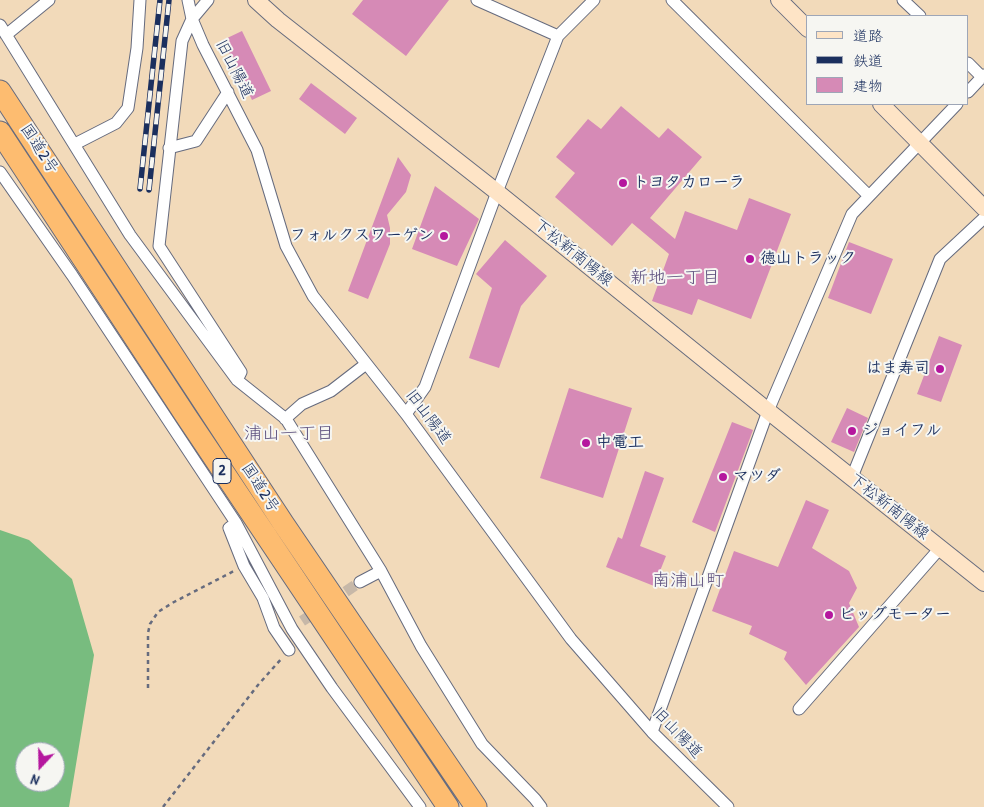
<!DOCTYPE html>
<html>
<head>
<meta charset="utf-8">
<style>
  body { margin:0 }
  #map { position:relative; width:984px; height:807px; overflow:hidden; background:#f2daba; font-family:"Patrick Hand","Klee One",sans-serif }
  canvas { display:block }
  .legend { position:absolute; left:806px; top:15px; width:162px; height:90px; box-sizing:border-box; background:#f6f6f2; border:1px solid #9ea6b7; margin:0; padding:6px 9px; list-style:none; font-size:15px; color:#1b2f5e }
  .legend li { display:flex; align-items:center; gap:10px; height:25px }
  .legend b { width:25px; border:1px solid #9ea6b7 }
  .north { position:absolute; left:15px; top:742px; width:50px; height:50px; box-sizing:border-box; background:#f6f6f2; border:1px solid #9ea6b7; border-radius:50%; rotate:201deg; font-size:14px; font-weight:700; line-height:20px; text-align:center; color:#1b2f5e }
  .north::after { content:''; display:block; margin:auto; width:18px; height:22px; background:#b5179e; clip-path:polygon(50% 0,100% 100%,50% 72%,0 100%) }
</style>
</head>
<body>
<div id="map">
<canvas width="984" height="807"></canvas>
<ul class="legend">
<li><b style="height:6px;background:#fee4c6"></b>道路</li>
<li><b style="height:6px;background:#1b2f5e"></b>鉄道</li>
<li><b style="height:14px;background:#d68ab6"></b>建物</li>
</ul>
<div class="north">N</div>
</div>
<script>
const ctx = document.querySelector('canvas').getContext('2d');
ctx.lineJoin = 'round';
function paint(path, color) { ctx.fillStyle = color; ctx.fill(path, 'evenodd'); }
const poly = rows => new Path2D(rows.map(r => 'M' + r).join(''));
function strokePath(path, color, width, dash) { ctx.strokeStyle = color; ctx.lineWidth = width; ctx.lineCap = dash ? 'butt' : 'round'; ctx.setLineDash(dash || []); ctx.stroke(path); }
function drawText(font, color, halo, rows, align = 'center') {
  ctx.font = font + ' "Patrick Hand","Klee One",sans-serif'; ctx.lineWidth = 4; ctx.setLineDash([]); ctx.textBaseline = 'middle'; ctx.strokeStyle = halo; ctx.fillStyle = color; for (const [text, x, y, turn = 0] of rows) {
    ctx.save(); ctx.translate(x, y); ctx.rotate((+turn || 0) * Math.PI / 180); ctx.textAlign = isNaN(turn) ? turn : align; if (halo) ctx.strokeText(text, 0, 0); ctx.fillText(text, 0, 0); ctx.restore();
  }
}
paint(poly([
  [0,530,29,540,72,579,94,655,69,807,0,807],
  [25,752,55,752,55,782,25,782]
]), '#78bc7f');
paint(poly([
  [363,0,449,0,406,56,352,14],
  [242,31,271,91,252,100,223,40],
  [311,83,357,118,345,134,299,99],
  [621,106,659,138,668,128,702,157,650,218,675,239,685,211,737,230,749,198,791,214,751,319,698,299,692,315,652,301,669,254,632,223,612,246,555,197,575,173,556,157,588,119,601,129],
  [398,157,411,175,406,192,387,215,390,228,390,244,368,299,348,291],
  [435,186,479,219,457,266,412,249],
  [505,240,547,276,521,306,499,368,469,358,492,288,476,274],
  [849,242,893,259,871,314,828,298],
  [939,336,962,345,941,402,917,394],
  [569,388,632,408,603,498,540,478],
  [847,408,868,418,854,452,831,442],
  [732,422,753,430,715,532,692,522],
  [645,471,664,478,640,546,666,556,654,586,606,567,618,537,622,539],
  [806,500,829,510,812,548,849,571,857,588,849,603,859,627,806,685,784,659,787,652,749,634,752,626,712,611,734,551,778,567]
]), '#d68ab6');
strokePath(poly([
  [332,601,360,582],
  [302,621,319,610]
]), '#c7b8a8', 11, [11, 5.5]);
const street = poly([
  [188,0,192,19,182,41,159,246,241,372,237,380],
  [208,0,192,19,203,45,257,150,286,246,313,296,406,414,571,639,652,732,728,807],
  [477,0,558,36],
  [672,0,869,196],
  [903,0,920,16],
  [0,25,130,235,237,380,286,419,381,571,421,646,482,744,535,799,541,807],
  [6,35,49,0],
  [968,63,982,77],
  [968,92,984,75],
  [75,144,116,123,128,108,137,48,140,0],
  [169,148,196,141,228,92],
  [0,172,72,275,236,523,292,629,332,688,420,807],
  [406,414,425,387,497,192,558,36,594,0],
  [285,419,302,404,331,391,366,364],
  [852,477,940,259,984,218],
  [236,523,229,528,244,566,263,598,274,628,289,650],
  [360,582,381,571],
  [799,709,941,547],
  [652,732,768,411,852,214,957,104]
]);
const secondary = poly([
  [256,0,278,20,497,192,768,411,984,583],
  [779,0,808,29],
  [881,104,984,208]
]);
const highway = poly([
  [0,91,283,523,476,807],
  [0,132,186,416,448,807]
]);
strokePath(street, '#666b7e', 13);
strokePath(secondary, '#666b7e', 18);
strokePath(highway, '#666b7e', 23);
strokePath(poly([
  [148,688,148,633,150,624,158,612,174,602,234,571],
  [163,807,258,685,282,658]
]), '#666b7e', 2.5, [4, 4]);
strokePath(street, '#fff', 11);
strokePath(secondary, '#fee4c6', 16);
strokePath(highway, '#fdbc70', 21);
const rail = poly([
  [140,189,160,0],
  [149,190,169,0]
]);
strokePath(rail, '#1b2f5e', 5.5);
strokePath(rail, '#f6f6f2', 4, [11]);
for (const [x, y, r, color] of [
  [623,183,5,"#b5179e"],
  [444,236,5,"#b5179e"],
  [750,259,5,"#b5179e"],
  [940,369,5,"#b5179e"],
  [852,431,5,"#b5179e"],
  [586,443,5,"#b5179e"],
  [723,477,5,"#b5179e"],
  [829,615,5,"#b5179e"]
]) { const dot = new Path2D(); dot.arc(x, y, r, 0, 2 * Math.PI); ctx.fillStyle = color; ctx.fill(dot); strokePath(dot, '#f6f6f2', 2); }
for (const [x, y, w] of [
  [222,471,18]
]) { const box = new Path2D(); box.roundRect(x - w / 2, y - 12.5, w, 25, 4); ctx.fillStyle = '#f6f6f2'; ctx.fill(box); strokePath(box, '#1b2f5e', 1); }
drawText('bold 15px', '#1b2f5e', null, [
  ["2",222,471]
]);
drawText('16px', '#1b2f5e', '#f6f6f2', [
  ["旧山陽道",234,69,63],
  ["国道2号",39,149,57],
  ["下松新南陽線",573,253,39],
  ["旧山陽道",428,417,53],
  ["国道2号",260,488,57],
  ["下松新南陽線",889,507,38],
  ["旧山陽道",677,733,46]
]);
drawText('bold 16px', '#1b2f5e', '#f6f6f2', [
  ["トヨタカローラ",633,183],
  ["フォルクスワーゲン",434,236,"right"],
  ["徳山トラック",760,259],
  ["はま寿司",930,369,"right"],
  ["ジョイフル",862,431],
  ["中電工",596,443],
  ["マツダ",733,477],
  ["ビッグモーター",839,615]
], 'left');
drawText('18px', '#5c4f7d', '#f6f6f2', [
  ["新地一丁目",675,278],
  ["浦山一丁目",289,434],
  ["南浦山町",688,581]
]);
</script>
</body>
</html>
